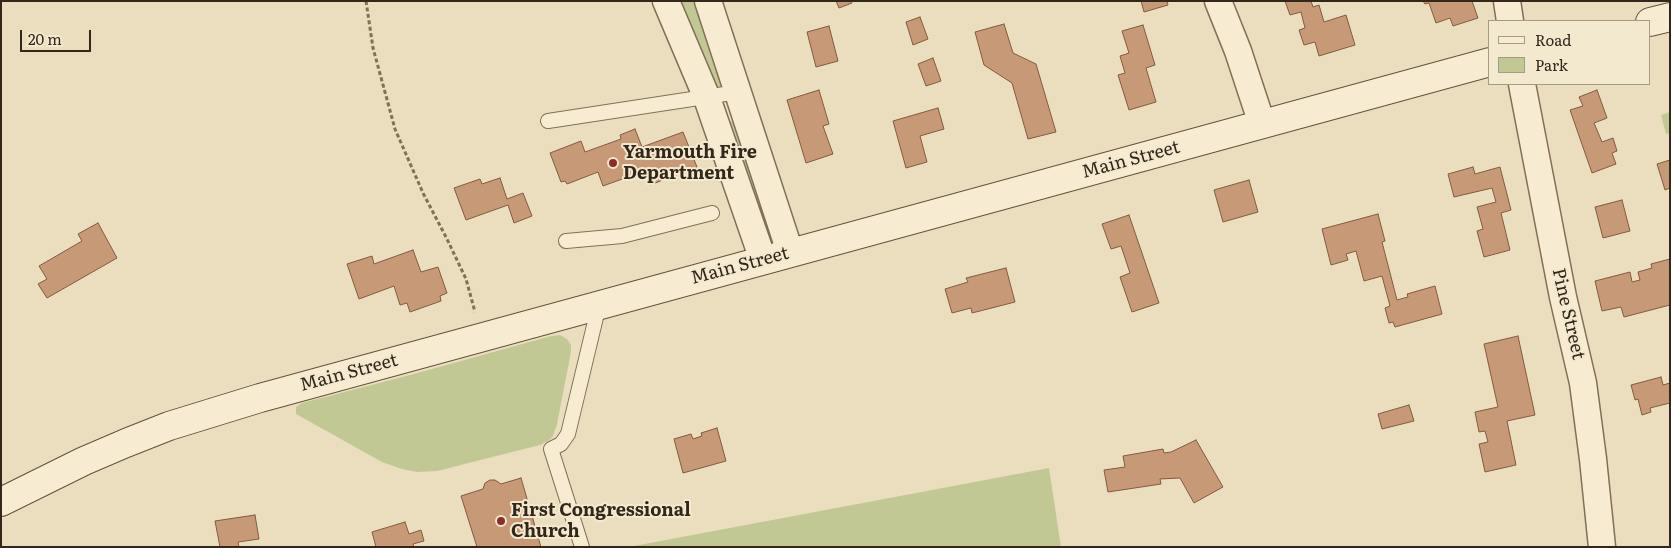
<!DOCTYPE html>
<html>
<head>
<meta charset="utf-8">
<style>
  body { margin:0 }
  #map { position:relative; width:1671px; height:548px; overflow:hidden; background:#ebdebf; font-family:Literata,serif }
  canvas { display:block }
  .frame { position:absolute; inset:0; border:2px solid #33271c; pointer-events:none }
  .legend { position:absolute; left:1488px; top:20px; width:162px; height:65px; box-sizing:border-box; background:#f3e9ce; border:1px solid #a69b87; margin:0; padding:6px 9px; list-style:none; font-size:15px; color:#33271c }
  .legend li { display:flex; align-items:center; gap:10px; height:25px }
  .legend b { width:25px; border:1px solid #a69b87 }
  .scale { position:absolute; left:20px; top:30px; width:71px; height:22px; box-sizing:border-box; border:2px solid #33271c; border-top:0; padding-left:6px; font-size:15px; line-height:18px; white-space:nowrap; color:#33271c; -webkit-text-stroke:4px #f3e9ce; paint-order:stroke }
</style>
</head>
<body>
<div id="map">
<canvas width="1671" height="548"></canvas>
<div class="frame"></div>
<ul class="legend">
<li><b style="height:6px;background:#f7ecd1"></b>Road</li>
<li><b style="height:14px;background:#c2c894"></b>Park</li>
</ul>
<div class="scale">20 m</div>
</div>
<script>
const ctx = document.querySelector('canvas').getContext('2d');
ctx.lineJoin = 'round';
function paint(path, color) { ctx.fillStyle = color; ctx.fill(path, 'evenodd'); }
const poly = rows => new Path2D(rows.map(r => 'M' + r).join(''));
function strokePath(path, color, width, dash) { ctx.strokeStyle = color; ctx.lineWidth = width; ctx.lineCap = dash ? 'butt' : 'round'; ctx.setLineDash(dash || []); ctx.stroke(path); }
function drawText(font, color, halo, rows, align = 'center') {
  ctx.font = font + ' Literata,serif'; ctx.lineWidth = 4; ctx.setLineDash([]); ctx.textBaseline = 'middle'; ctx.strokeStyle = halo; ctx.fillStyle = color; for (const [text, x, y, turn = 0] of rows) {
    ctx.save(); ctx.translate(x, y); ctx.rotate((+turn || 0) * Math.PI / 180); ctx.textAlign = isNaN(turn) ? turn : align; if (halo) ctx.strokeText(text, 0, 0); ctx.fillText(text, 0, 0); ctx.restore();
  }
}
paint(poly([
  [676,1,700,1,724,86,717,88],
  [1670,112,1670,133,1666,134,1661,115],
  [734,120,761,198,758,199,755,199,728,123],
  [560,335,567,339,571,345,571,352,557,424,553,436,548,441,540,445,437,471,417,472,402,469,382,462,296,414,296,407,302,403,410,375,551,336],
  [1049,468,1061,547,634,546]
]), '#c2c894');
const building = poly([
  [836,1,851,1,852,3,839,8,836,1],
  [1141,1,1167,1,1168,5,1144,12,1141,1],
  [1285,1,1311,1,1313,7,1319,5,1324,22,1346,15,1355,45,1319,56,1315,42,1304,45,1299,30,1305,28,1301,12,1290,15,1285,1],
  [1423,1,1472,1,1478,18,1453,26,1450,18,1436,23,1429,3,1425,4,1423,1],
  [920,17,928,39,913,45,906,22,920,17],
  [1004,24,1013,53,1036,64,1056,132,1028,139,1012,83,984,65,975,32,1004,24],
  [1143,25,1155,65,1146,68,1156,102,1129,110,1118,75,1125,73,1120,56,1129,53,1122,31,1143,25],
  [829,26,838,61,816,67,807,32,829,26],
  [933,58,941,81,926,86,918,64,933,58],
  [819,90,829,124,823,126,833,154,806,163,787,100,819,90],
  [1597,90,1607,118,1594,123,1602,142,1613,138,1617,151,1612,153,1616,164,1592,173,1570,110,1583,106,1579,97,1597,90],
  [938,108,944,129,920,136,927,162,906,168,893,121,938,108],
  [635,129,642,147,683,132,697,167,650,185,644,171,603,186,598,172,567,184,565,181,561,182,550,153,581,141,585,152,621,139,620,135,635,129],
  [1670,160,1670,188,1665,190,1657,164,1670,160],
  [1473,167,1475,174,1500,167,1511,210,1501,213,1510,250,1484,257,1477,231,1483,229,1477,207,1496,202,1492,188,1454,197,1448,174,1473,167],
  [500,178,507,199,523,193,532,216,514,223,508,205,466,220,454,188,480,179,482,184,500,178],
  [1249,180,1258,212,1223,222,1214,190,1249,180],
  [1622,200,1630,231,1603,238,1595,207,1622,200],
  [1378,214,1385,241,1382,242,1397,300,1408,297,1407,294,1435,286,1442,314,1395,327,1393,322,1389,323,1385,308,1390,306,1382,276,1364,281,1356,251,1346,254,1348,260,1331,265,1322,229,1378,214],
  [1129,215,1159,303,1132,312,1120,277,1130,273,1121,246,1111,249,1102,224,1129,215],
  [98,223,117,258,47,298,38,284,47,279,39,266,82,241,78,234,98,223],
  [413,250,421,272,438,267,447,293,440,296,441,301,410,312,407,303,400,305,394,286,359,299,347,264,372,256,374,264,413,250],
  [1670,259,1670,305,1624,317,1621,307,1602,311,1595,281,1630,272,1632,282,1640,280,1638,272,1652,268,1651,264,1670,259],
  [1006,268,1015,302,972,313,971,308,952,313,945,289,968,282,966,278,1006,268],
  [1518,336,1535,415,1507,421,1516,465,1485,472,1479,444,1488,442,1485,431,1479,432,1475,412,1498,407,1484,344,1518,336],
  [1661,377,1663,385,1670,383,1670,403,1650,408,1651,412,1642,415,1638,399,1635,400,1631,385,1661,377],
  [1409,405,1414,421,1382,429,1378,414,1409,405],
  [717,428,726,461,683,473,674,439,691,434,693,439,702,436,701,433,717,428],
  [1196,440,1223,487,1194,503,1180,478,1160,479,1161,484,1108,492,1104,470,1125,467,1123,456,1163,449,1164,453,1171,452,1196,440],
  [521,478,541,547,477,547,461,496,483,489,485,483,490,480,495,480,501,484,521,478],
  [255,515,259,539,238,542,239,547,220,547,215,521,255,515],
  [405,522,409,534,421,530,424,541,413,544,414,547,376,547,372,532,405,522]
]);
paint(building, '#c89976');
strokePath(building, '#815a3f', 1);
const lane = poly([
  [548,121,738,92],
  [566,241,622,236,712,213],
  [582,547,551,449,561,444,568,434,599,305]
]);
const street = poly([
  [666,1,707,98,763,260],
  [708,1,790,252],
  [1218,1,1238,51,1262,124],
  [1507,1,1510,21],
  [1522,84,1563,297,1583,383,1593,459,1602,547]
]);
const secondary = poly([
  [1650,22,1670,17],
  [1,502,84,461,126,443,169,426,260,398,1490,62]
]);
strokePath(lane, '#836f58', 16);
strokePath(street, '#836f58', 29);
strokePath(secondary, '#65503c', 30);
strokePath(poly([
  [366,1,373,48,395,129,423,193,447,239,466,279,475,312]
]), '#836f58', 3, [4, 2.5]);
strokePath(lane, '#f7ecd1', 14);
strokePath(street, '#f7ecd1', 26);
strokePath(secondary, '#f7ecd1', 28);
for (const [x, y, r, color] of [
  [613,163,5,"#8f2b2c"],
  [501,521,5,"#8f2b2c"]
]) { const dot = new Path2D(); dot.arc(x, y, r, 0, 2 * Math.PI); ctx.fillStyle = color; ctx.fill(dot); strokePath(dot, '#f3e9ce', 2); }
drawText('bold 18px', '#33271c', '#f3e9ce', [
  ["Yarmouth Fire",623,153],
  ["Department",623,174],
  ["First Congressional",511,511],
  ["Church",511,532]
], 'left');
drawText('18px', '#33271c', '#f3e9ce', [
  ["Main Street",1131,160,-15],
  ["Main Street",740,266,-15],
  ["Pine Street",1568,314,77],
  ["Main Street",349,373,-15]
]);
</script>
</body>
</html>
